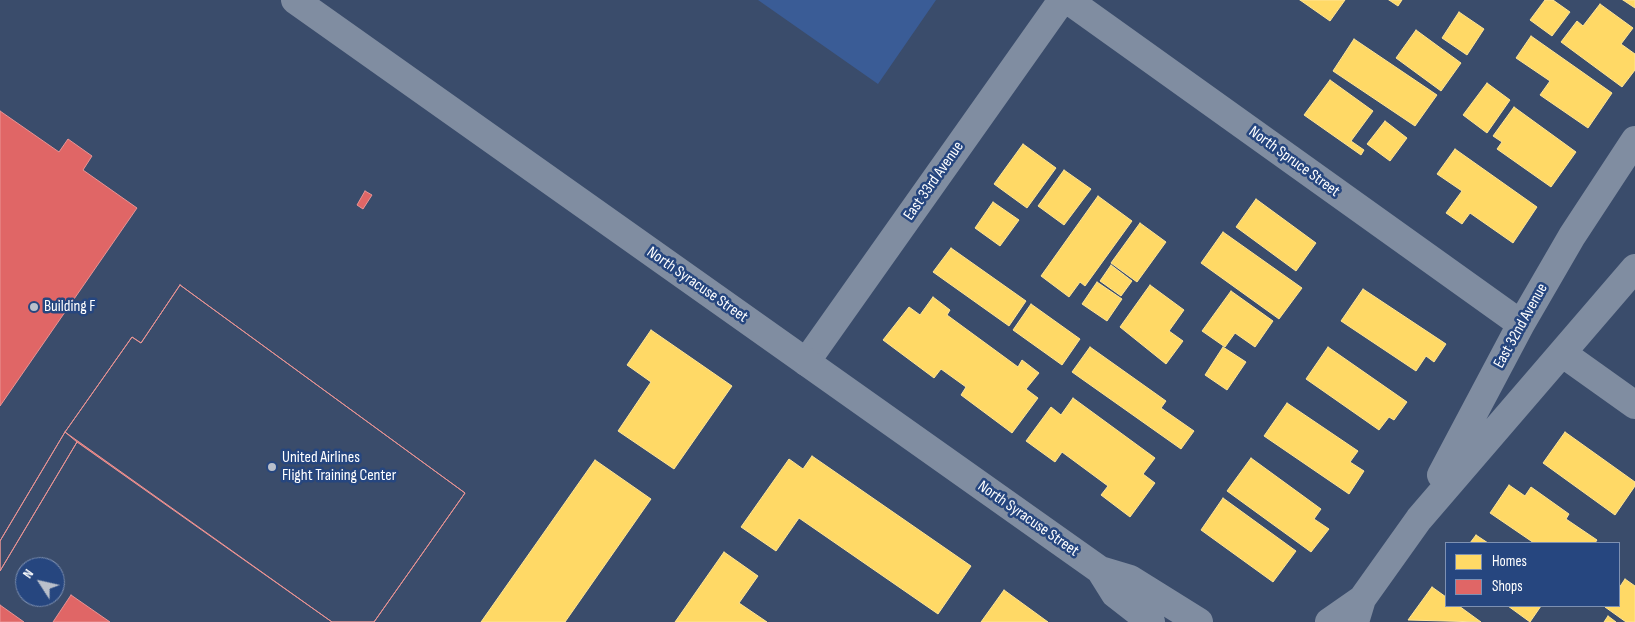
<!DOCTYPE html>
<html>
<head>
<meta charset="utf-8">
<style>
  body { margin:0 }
  #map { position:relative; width:1635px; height:622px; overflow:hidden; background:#3a4c6b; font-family:"Sofia Sans Condensed",sans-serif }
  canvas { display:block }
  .legend { position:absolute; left:1445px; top:542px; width:175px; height:65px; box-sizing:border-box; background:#26467f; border:1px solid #7d90b2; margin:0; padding:6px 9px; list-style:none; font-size:15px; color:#fff }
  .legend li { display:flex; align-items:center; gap:10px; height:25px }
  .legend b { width:25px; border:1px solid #7d90b2 }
  .north { position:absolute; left:15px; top:557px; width:50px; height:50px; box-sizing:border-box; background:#26467f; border:1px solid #7d90b2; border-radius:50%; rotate:305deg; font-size:14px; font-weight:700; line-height:20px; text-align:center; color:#fff }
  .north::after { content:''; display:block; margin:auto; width:18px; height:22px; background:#bac0cb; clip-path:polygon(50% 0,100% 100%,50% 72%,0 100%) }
</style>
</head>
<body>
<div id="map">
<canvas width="1635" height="622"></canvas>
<ul class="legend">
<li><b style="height:14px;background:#ffd966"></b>Homes</li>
<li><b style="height:14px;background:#e06666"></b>Shops</li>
</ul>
<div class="north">N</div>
</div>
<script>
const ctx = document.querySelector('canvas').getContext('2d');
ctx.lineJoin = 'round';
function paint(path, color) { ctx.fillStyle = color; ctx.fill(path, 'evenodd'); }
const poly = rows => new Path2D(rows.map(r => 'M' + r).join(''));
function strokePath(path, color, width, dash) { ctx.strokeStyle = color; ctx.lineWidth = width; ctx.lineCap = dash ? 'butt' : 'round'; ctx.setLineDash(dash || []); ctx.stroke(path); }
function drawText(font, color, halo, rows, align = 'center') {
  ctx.font = font + ' "Sofia Sans Condensed",sans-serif'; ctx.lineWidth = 5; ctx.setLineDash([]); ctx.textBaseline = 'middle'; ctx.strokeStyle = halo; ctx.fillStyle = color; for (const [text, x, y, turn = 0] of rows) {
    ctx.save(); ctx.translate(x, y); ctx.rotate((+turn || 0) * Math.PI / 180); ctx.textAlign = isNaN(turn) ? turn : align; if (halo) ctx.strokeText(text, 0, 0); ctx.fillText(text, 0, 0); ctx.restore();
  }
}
paint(poly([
  [758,0,936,0,878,84]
]), '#3a5c96');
const homes = poly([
  [1300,0,1345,0,1330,21,1300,0],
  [1389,0,1402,0,1398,6,1389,0],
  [1545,0,1553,0,1570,12,1552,36,1530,20,1545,0],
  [1623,0,1635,0,1635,8,1623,0],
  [1600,4,1633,28,1621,44,1635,54,1635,70,1622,87,1561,42,1577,21,1583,26,1600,4],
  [1459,12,1484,29,1467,55,1442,38,1459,12],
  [1416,30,1461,63,1441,91,1396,58,1416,30],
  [1531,36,1612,93,1588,128,1540,95,1550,81,1516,58,1531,36],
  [1354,39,1437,95,1415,126,1333,71,1354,39],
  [1330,80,1373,111,1351,141,1364,150,1361,155,1304,115,1330,80],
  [1487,83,1510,100,1487,133,1463,115,1487,83],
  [1514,107,1576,152,1551,187,1497,149,1502,142,1493,136,1514,107],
  [1385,121,1407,138,1390,161,1367,144,1385,121],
  [1023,144,1056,168,1027,208,994,184,1023,144],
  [1455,149,1537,207,1513,243,1470,213,1462,224,1446,213,1462,191,1437,174,1455,149],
  [1064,170,1091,189,1064,225,1038,206,1064,170],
  [1098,196,1132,221,1085,286,1080,282,1069,297,1041,276,1098,196],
  [1256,199,1316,243,1296,271,1236,227,1256,199],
  [993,202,1019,220,1000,246,975,228,993,202],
  [1140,223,1166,242,1137,282,1111,263,1140,223],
  [1223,232,1302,288,1279,319,1201,263,1223,232],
  [951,248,1026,301,1009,326,933,272,951,248],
  [1111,265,1132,281,1121,296,1100,281,1111,265],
  [1097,282,1122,299,1107,321,1082,304,1097,282],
  [1150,285,1184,310,1169,331,1183,341,1166,364,1120,327,1150,285],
  [1363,289,1446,344,1434,362,1426,356,1416,371,1341,321,1363,289],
  [1231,291,1273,321,1255,347,1235,333,1225,347,1202,331,1231,291],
  [933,297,950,310,947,315,1018,367,1022,360,1039,373,1026,389,1038,398,1012,433,961,395,966,387,941,369,934,378,883,340,909,307,920,315,933,297],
  [1031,304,1080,339,1062,365,1013,330,1031,304],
  [651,330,732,386,674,469,618,431,651,382,627,365,651,330],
  [1090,347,1166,401,1161,408,1194,431,1181,449,1072,372,1090,347],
  [1223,347,1246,362,1227,390,1205,375,1223,347],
  [1328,347,1407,402,1394,420,1389,417,1379,430,1306,379,1328,347],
  [1073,398,1155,458,1143,474,1155,483,1130,517,1101,495,1108,486,1062,452,1055,462,1026,441,1051,407,1061,415,1073,398],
  [1287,403,1358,451,1350,462,1364,471,1349,494,1264,436,1287,403],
  [1565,432,1635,482,1635,486,1615,515,1543,463,1565,432],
  [812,456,971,566,938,614,799,518,776,551,741,527,789,459,803,469,812,456],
  [1251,458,1321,509,1314,519,1329,529,1311,552,1227,491,1251,458],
  [595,460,651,499,565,622,481,622,595,460],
  [1509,485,1525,496,1531,487,1569,514,1566,519,1597,540,1595,543,1534,543,1490,513,1509,485],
  [1223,498,1296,551,1273,582,1201,530,1223,498],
  [1476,535,1488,543,1470,543,1476,535],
  [724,552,758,576,739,603,767,622,675,622,724,552],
  [1625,579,1635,586,1635,622,1626,622,1605,607,1619,606,1619,588,1625,579],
  [1432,587,1446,597,1446,606,1459,606,1481,622,1408,620,1432,587],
  [1004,590,1048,622,981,622,1004,590],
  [1508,606,1541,606,1530,622,1508,606],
  [1608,616,1616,622,1604,622,1608,616]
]);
paint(homes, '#ffd966');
strokePath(homes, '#ffe494', 1);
const shops = poly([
  [0,111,59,152,68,139,92,156,83,170,137,208,0,406,0,111],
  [365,191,372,195,363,209,357,205,365,191],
  [180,285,465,493,374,622,332,622,77,442,0,571,0,541,65,432,132,337,141,343,180,285],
  [180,285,465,493,374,622,332,622,65,432,132,337,141,343,180,285],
  [65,432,77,442,0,571,0,541,65,432],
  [71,595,110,622,53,622,71,595],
  [0,605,24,622,0,622,0,605]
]);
paint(shops, '#e06666');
strokePath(shops, '#e99494', 1);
strokePath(poly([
  [1068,0,1521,324],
  [1562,353,1635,405],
  [806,362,1062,0],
  [1441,475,1521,324,1572,236,1635,140],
  [1329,622,1362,599],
  [1355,622,1362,599,1419,519,1635,268]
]), '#808da1', 28);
strokePath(poly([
  [295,0,1100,570,1130,579,1199,622],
  [1100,570,1115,594,1151,622]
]), '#808da1', 28);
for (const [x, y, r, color] of [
  [34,307,5,"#bac0cb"],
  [272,467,5,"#bac0cb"]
]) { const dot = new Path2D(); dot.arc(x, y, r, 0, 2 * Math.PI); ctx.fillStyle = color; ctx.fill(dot); strokePath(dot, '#26467f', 2); }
drawText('16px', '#fff', '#26467f', [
  ["North Spruce Street",1294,162,36],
  ["East 33rd Avenue",934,181,-55],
  ["North Syracuse Street",697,285,35],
  ["East 32nd Avenue",1521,326,-61],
  ["North Syracuse Street",1028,519,35]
]);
drawText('16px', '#fff', '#26467f', [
  ["Building F",44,307],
  ["United Airlines",282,458],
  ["Flight Training Center",282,476]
], 'left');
</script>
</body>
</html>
